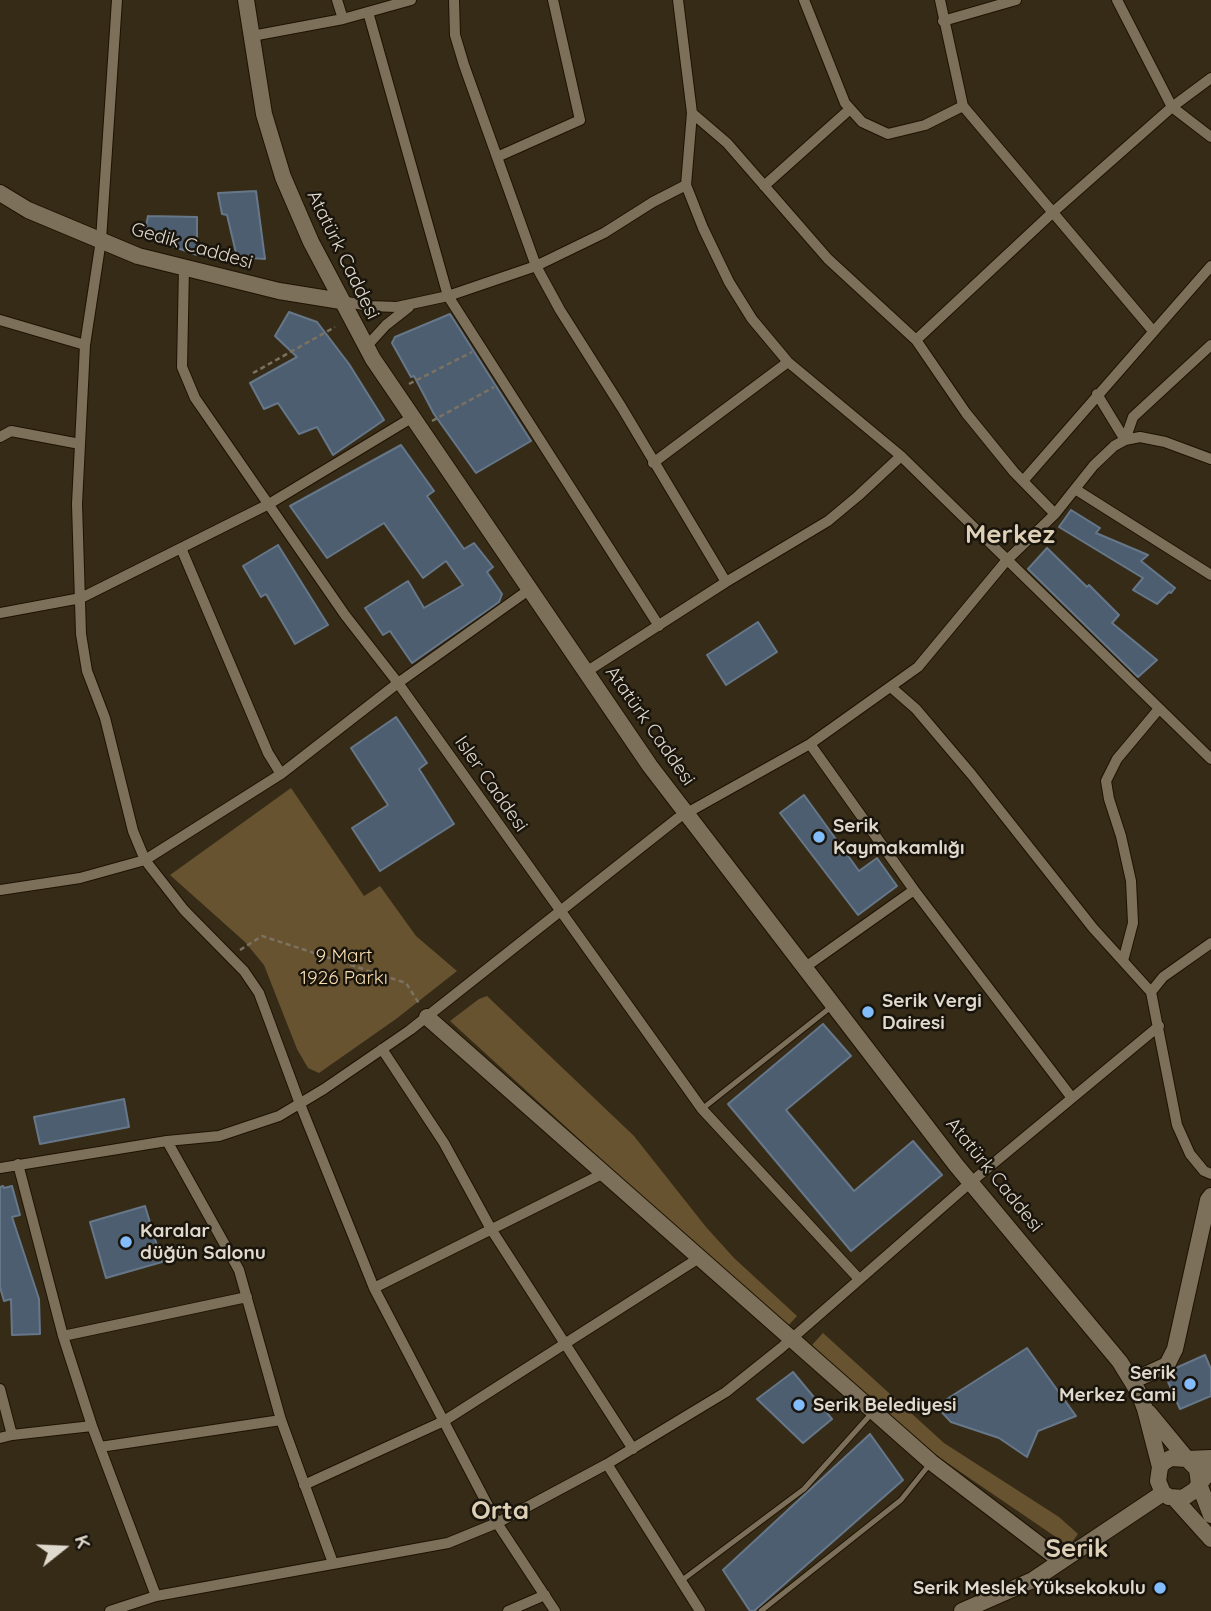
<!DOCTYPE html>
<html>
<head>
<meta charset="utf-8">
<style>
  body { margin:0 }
  #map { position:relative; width:1211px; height:1611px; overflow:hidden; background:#362b17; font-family:Quicksand,sans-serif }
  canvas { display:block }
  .north { position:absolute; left:28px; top:1513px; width:70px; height:70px; -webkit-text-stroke:5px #19140c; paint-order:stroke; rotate:72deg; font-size:19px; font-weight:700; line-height:28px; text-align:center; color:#e0d9cd }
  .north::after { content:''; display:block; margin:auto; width:24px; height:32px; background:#e0d9cd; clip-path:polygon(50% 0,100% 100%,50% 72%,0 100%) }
</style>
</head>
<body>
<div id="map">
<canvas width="1211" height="1611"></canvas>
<div class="north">K</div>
</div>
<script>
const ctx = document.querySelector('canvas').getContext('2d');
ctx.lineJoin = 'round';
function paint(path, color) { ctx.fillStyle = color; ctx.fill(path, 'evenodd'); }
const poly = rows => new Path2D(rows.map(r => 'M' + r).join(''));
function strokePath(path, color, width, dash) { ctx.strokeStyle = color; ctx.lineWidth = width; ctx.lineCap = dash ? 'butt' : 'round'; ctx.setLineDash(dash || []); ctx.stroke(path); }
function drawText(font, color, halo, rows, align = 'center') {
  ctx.font = font + ' Quicksand,sans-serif'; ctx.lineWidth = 5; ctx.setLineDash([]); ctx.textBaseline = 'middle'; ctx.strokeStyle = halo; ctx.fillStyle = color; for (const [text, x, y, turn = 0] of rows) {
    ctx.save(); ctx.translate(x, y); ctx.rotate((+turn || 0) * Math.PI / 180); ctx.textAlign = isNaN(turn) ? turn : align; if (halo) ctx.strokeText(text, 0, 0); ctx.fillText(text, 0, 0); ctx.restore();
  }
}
paint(poly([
  [291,788,364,896,380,886,416,936,457,971,396,1019,319,1073,308,1068,297,1049,264,965,245,942,170,875],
  [487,996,634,1136,706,1227,734,1258,797,1316,786,1328,450,1021,479,999],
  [823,1333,944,1443,1059,1517,1078,1534,1069,1546,918,1443,812,1345]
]), '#685330');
const building = poly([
  [256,191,265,259,237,257,227,215,222,214,218,193,256,191],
  [148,216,197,217,197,255,144,236,148,216],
  [289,312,317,322,349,364,384,420,333,455,317,427,299,434,278,403,264,409,250,383,297,357,275,336,289,312],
  [450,314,531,441,476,473,434,414,414,376,411,377,392,343,395,337,450,314],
  [401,445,434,491,427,496,464,549,474,543,493,567,487,572,502,594,499,602,412,663,390,631,383,635,365,608,408,581,424,608,463,585,446,561,423,578,384,523,327,558,290,506,401,445],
  [1071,510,1100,528,1096,533,1148,555,1141,561,1175,588,1171,593,1169,592,1157,604,1133,590,1143,578,1059,527,1071,510],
  [278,545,328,625,295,644,266,594,261,597,243,566,278,545],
  [1047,548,1087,587,1089,585,1119,615,1112,623,1157,660,1138,677,1028,569,1047,548],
  [758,622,777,652,726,685,707,655,758,622],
  [396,717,427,763,419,769,454,824,380,871,352,828,388,805,351,748,396,717],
  [804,795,859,871,877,858,897,886,858,915,780,813,804,795],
  [823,1024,851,1056,786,1110,854,1191,913,1141,942,1175,851,1251,728,1104,823,1024],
  [124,1099,129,1127,40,1144,34,1117,124,1099],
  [3,1186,4,1188,12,1186,20,1215,12,1217,39,1299,40,1334,12,1335,11,1299,4,1301,0,1287,0,1187,3,1186],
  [145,1206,162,1262,106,1278,90,1222,145,1206],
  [1027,1348,1076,1416,1038,1431,1027,1457,999,1438,951,1422,936,1406,1027,1348],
  [1205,1355,1211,1369,1211,1396,1180,1409,1166,1377,1178,1367,1205,1355],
  [793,1372,832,1419,803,1443,757,1399,793,1372],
  [870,1434,903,1480,754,1611,750,1611,723,1570,870,1434]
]);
paint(building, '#4e5e71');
strokePath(building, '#66778a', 2);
const lane = poly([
  [702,1109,831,1007],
  [681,1581,804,1489,872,1413],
  [761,1611,901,1500,929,1465]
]);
const street = poly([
  [117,0,101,240,85,345,77,504,81,634,87,671,105,718,133,831,145,860,184,910,244,971,259,993,300,1104,374,1288,497,1523,555,1611],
  [337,0,343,19],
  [454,0,455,35,464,65,536,266,560,310,622,408,726,582],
  [678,0,692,113,686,185,703,228,729,282,752,319,788,362,901,456,1211,759],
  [804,0,845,103,862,122,888,134,925,125,963,106],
  [940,0,963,106,1153,331],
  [1117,0,1172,107,1211,137],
  [368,12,448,296,659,626],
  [943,21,1016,0],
  [252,36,343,19,411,0],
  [692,113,727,143,828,259,916,340,966,413,1014,472,1055,514],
  [497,157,580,120,553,0],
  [764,186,850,109],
  [184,267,182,367,195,398,345,615,398,683,702,1109,859,1279],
  [341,301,369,306,397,307,448,296,536,266,604,233,653,202,686,185],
  [0,320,85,345],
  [916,340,1052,213,1172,107,1211,78],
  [366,347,386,325,409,307],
  [1097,394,1125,440,1133,417,1211,345],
  [0,437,11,431,80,444],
  [653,463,788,362],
  [1023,481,1211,266],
  [1075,489,1211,575],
  [181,548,268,753,281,774],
  [0,613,81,598,269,504,413,417],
  [586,672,726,582,828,521,858,496,901,456],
  [892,688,916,709,972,775,1093,928,1151,992],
  [810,744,914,890,1072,1098],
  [0,890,80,878,145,860,281,774,398,683,530,589],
  [1211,943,1163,977,1151,992,1177,1125,1190,1154,1204,1171,1211,1174],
  [1123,961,1133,923,1131,881,1121,836,1109,799,1106,781,1117,759,1158,710],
  [804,968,914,890],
  [382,1049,444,1143,491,1229,633,1449],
  [167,1141,239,1270,281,1420,333,1563],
  [18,1164,63,1336,92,1426,156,1596],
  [0,1168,167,1141,219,1136,279,1116,324,1089,410,1030,678,818,810,744,918,667,1006,561,1055,514,1094,465,1114,446,1125,440,1140,437,1165,442,1211,459],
  [374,1288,604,1173],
  [63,1336,247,1297],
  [0,1389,12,1435],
  [0,1438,12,1435,92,1426],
  [100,1447,281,1420],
  [607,1464,700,1611],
  [304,1485,444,1421,699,1258],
  [110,1611,156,1596,448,1543,497,1523,607,1464,726,1392,781,1348,971,1182,1159,1026],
  [508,1611,545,1595]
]);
const secondary = poly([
  [246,0,264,114,283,177,311,242,373,359,650,766,956,1165,1120,1362,1139,1393,1145,1409,1160,1467],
  [0,193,28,210,138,256,279,291,341,301],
  [427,1017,931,1462,1061,1561],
  [1132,1381,1167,1365,1175,1349,1208,1200,1211,1196],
  [1149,1413,1187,1459,1211,1458],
  [1211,1470,1199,1484,1195,1490,1183,1498,1169,1497,1163,1493,1158,1481,1160,1467,1164,1462,1171,1458,1187,1459,1197,1469,1199,1484,1211,1515],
  [1175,1499,1211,1539],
  [962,1611,1033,1580,1163,1493]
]);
strokePath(lane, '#1e1302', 7);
strokePath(street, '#1e1302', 12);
strokePath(secondary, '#1e1302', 18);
strokePath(poly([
  [253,373,335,327],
  [409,384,472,352],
  [432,421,494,387],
  [240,950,262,936,406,983,420,1005]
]), '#7b7261', 2.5, [5, 3.5]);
strokePath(lane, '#7d705a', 5);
strokePath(street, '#7d705a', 10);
strokePath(secondary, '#7d705a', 16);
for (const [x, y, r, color] of [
  [819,837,7,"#83bcfb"],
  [868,1012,7,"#83bcfb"],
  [126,1242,7,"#83bcfb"],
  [1190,1384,7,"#83bcfb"],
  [799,1405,7,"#83bcfb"],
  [1160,1588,7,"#83bcfb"]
]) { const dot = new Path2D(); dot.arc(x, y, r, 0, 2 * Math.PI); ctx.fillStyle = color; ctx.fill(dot); strokePath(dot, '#19140c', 2.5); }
drawText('19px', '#e0d9cd', '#19140c', [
  ["Gedik Caddesi",192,246,16],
  ["Atatürk Caddesi",343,255,64],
  ["Atatürk Caddesi",650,726,55],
  ["Isler Caddesi",491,784,55],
  ["Atatürk Caddesi",994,1175,51]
]);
drawText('bold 19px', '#e0d9cd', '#19140c', [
  ["Serik",833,826],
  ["Kaymakamlığı",833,848],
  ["Serik Vergi",882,1001],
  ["Dairesi",882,1023],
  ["Karalar",140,1231],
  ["düğün Salonu",140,1253],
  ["Serik",1176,1373,"right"],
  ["Merkez Cami",1176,1395,"right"],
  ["Serik Belediyesi",813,1405],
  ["Serik Meslek Yüksekokulu",1146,1588,"right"]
], 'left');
drawText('19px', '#f8ddb1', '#19140c', [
  ["9 Mart",344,956],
  ["1926 Parkı",344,978]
]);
drawText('bold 26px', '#decfb7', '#19140c', [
  ["Merkez",1010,535],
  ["Orta",500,1511],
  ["Serik",1077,1549]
]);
</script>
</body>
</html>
